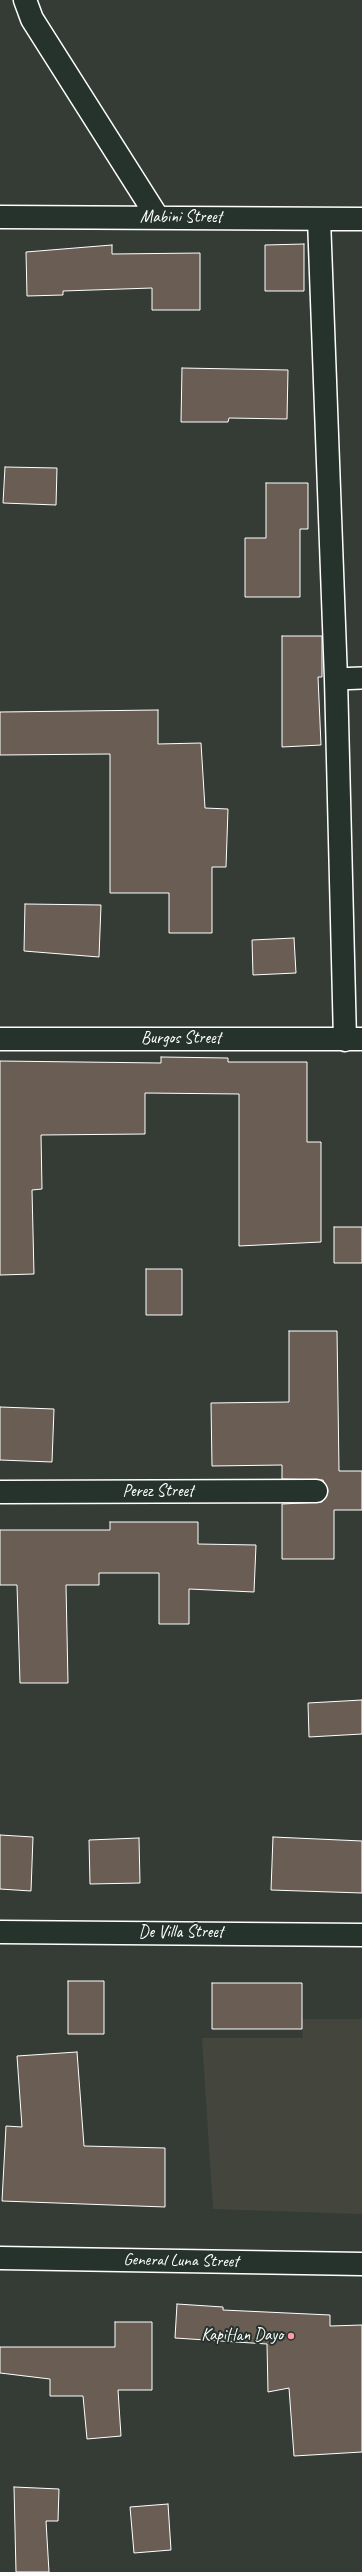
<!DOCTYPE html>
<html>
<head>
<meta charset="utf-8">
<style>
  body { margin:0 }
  canvas { display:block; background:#343c35 }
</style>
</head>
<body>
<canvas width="362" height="2572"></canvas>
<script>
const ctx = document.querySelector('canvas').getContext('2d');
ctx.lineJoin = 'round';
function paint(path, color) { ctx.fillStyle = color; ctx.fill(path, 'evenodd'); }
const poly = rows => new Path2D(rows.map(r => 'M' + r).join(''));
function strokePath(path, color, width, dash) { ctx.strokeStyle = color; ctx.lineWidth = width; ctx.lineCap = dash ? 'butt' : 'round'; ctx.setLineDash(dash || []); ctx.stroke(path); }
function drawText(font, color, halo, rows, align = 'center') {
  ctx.font = font + ' Caveat,sans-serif'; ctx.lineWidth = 4; ctx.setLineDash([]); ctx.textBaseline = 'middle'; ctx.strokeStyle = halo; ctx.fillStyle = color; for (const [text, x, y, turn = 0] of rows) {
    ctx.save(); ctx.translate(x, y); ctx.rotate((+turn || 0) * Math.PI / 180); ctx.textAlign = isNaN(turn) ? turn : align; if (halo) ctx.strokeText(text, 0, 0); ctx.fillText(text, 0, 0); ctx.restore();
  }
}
paint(poly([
  [301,2019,362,2019,362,2214,213,2209,202,2038,303,2038]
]), '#44463e');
const building = poly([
  [304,244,304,291,265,291,265,245,304,244],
  [112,245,112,254,200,253,200,310,152,310,152,288,63,291,63,295,27,296,26,252,112,245],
  [182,368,288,370,287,419,229,418,228,422,181,422,182,368],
  [5,467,57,468,56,505,3,503,5,467],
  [266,483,308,483,308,529,300,529,300,597,245,597,245,538,266,538,266,483],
  [282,636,322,636,322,677,318,677,321,745,282,747,282,636],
  [158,710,158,744,201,743,205,808,228,809,226,867,212,867,212,933,169,933,169,893,110,893,110,754,0,755,0,712,158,710],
  [25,904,101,905,99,957,24,951,25,904],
  [294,938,296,973,253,975,252,940,294,938],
  [161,1057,228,1058,228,1062,307,1062,307,1142,321,1142,321,1242,239,1246,239,1094,145,1093,145,1134,41,1135,42,1189,32,1190,34,1274,0,1275,0,1061,161,1063,161,1057],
  [334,1227,362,1227,362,1263,334,1263,334,1227],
  [146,1269,182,1269,182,1315,146,1315,146,1269],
  [289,1331,337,1331,339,1471,362,1471,362,1510,334,1510,334,1559,282,1559,282,1504,322,1502,328,1491,323,1480,282,1479,282,1465,212,1466,211,1403,289,1402,289,1331],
  [0,1407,54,1409,52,1462,0,1460,0,1407],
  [110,1522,198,1522,198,1544,256,1545,254,1592,189,1589,189,1624,159,1624,159,1573,99,1573,99,1585,66,1585,68,1683,20,1683,17,1585,0,1585,0,1530,110,1530,110,1522],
  [362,1700,362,1734,309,1737,308,1703,362,1700],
  [0,1835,33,1837,31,1891,0,1889,0,1835],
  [273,1837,362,1841,362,1893,271,1890,273,1837],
  [139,1838,140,1883,90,1884,89,1840,139,1838],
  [68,1981,104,1981,104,2034,68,2034,68,1981],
  [212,1983,302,1983,302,2029,212,2029,212,1983],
  [77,2052,84,2146,165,2148,165,2207,2,2201,6,2126,22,2127,17,2056,77,2052],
  [177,2304,223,2307,223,2310,330,2315,330,2326,362,2325,362,2452,294,2456,289,2388,268,2392,267,2344,175,2338,177,2304],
  [115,2322,152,2322,152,2390,118,2390,121,2436,87,2439,83,2396,50,2396,50,2379,0,2373,0,2347,115,2347,115,2322],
  [14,2487,59,2489,58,2521,46,2521,49,2572,16,2572,14,2487],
  [168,2504,171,2550,134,2553,130,2507,168,2504]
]);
paint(building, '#6a5e54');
strokePath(building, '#fff', 1);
const lane = poly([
  [336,679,362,678]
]);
const street = poly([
  [25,0,32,19,158,218],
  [0,217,362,219],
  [319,219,336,679,345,1040],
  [0,1039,362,1039],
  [0,1492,316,1491],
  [0,1932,362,1935]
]);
const primary = poly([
  [0,2258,362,2264]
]);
strokePath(lane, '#fff', 24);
strokePath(street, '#fff', 25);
strokePath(primary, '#fff', 25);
strokePath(lane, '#26332d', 21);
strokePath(street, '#26332d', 22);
strokePath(primary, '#26332d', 22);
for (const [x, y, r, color] of [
  [291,2336,4,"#ff9aa2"]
]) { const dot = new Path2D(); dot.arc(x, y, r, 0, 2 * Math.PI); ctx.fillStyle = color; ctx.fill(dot); strokePath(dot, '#26332d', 1.5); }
drawText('17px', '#fff', '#26332d', [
  ["Mabini Street",181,218],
  ["Burgos Street",181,1039],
  ["Perez Street",158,1492],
  ["De Villa Street",181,1933],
  ["General Luna Street",181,2261,1]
]);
drawText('17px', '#fff', '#26332d', [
  ["KapiHan Dayo",283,2336]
], 'right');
</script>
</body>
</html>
